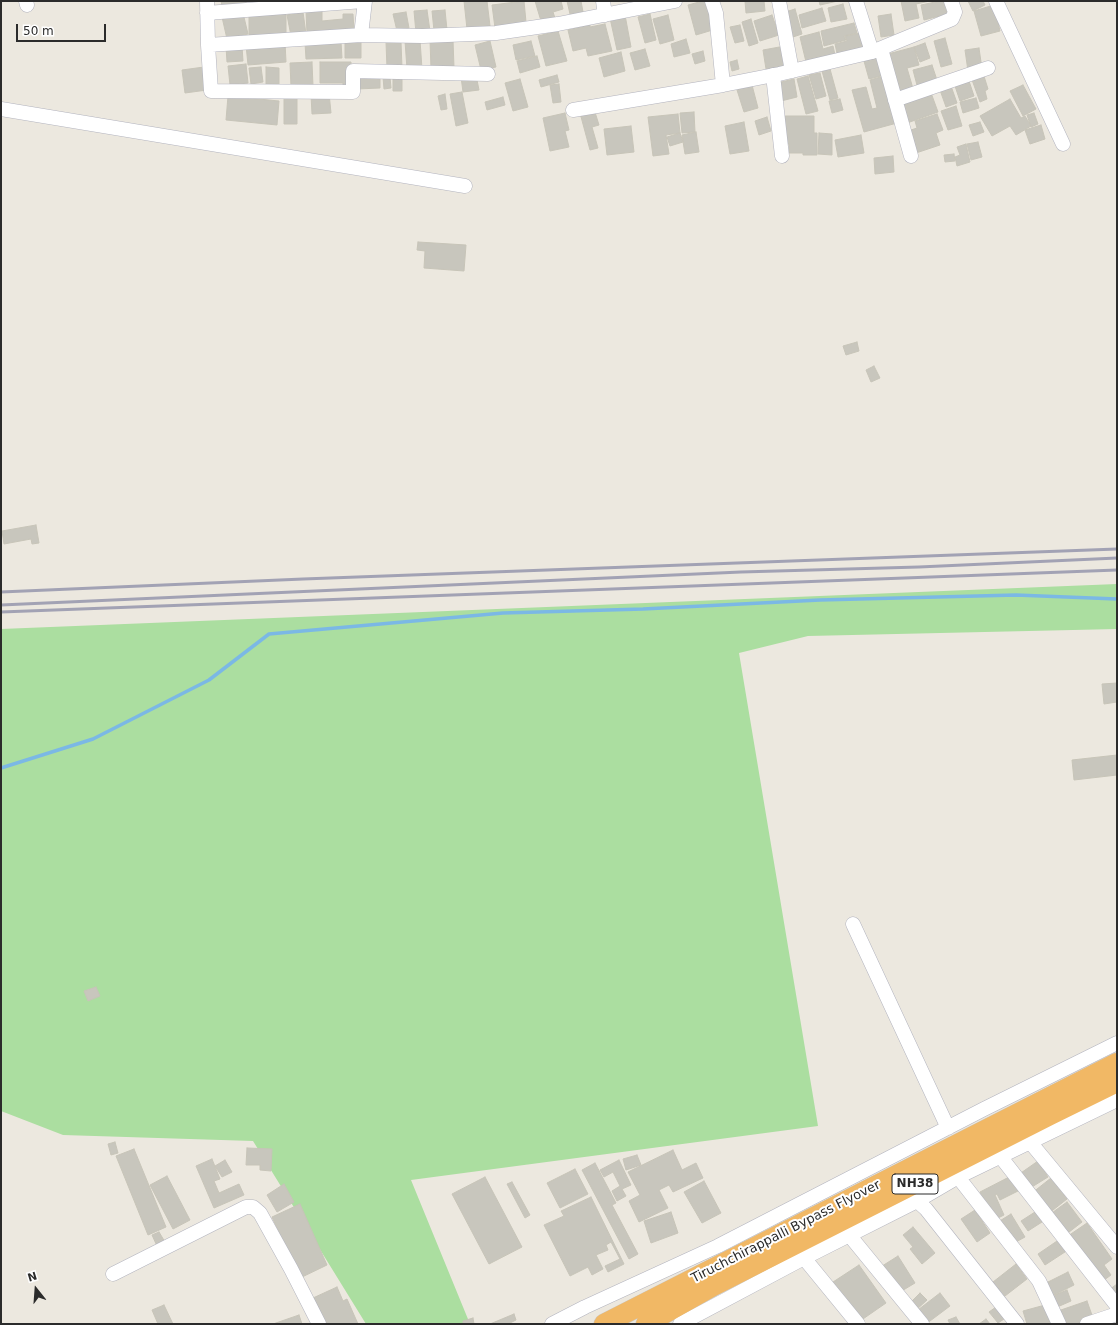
<!DOCTYPE html>
<html>
<head>
<meta charset="utf-8">
<style>
  body { margin:0 }
  #map { position:relative; width:1118px; height:1325px; overflow:hidden; background:#ece8df; font-family:"DejaVu Sans",sans-serif }
  canvas { display:block }
  .frame { position:absolute; inset:0; border:2px solid #2b2b2b; pointer-events:none }
  .north { position:absolute; left:16px; top:1269px; width:40px; height:40px; -webkit-text-stroke:3px #fff; paint-order:stroke; rotate:343deg; font-size:11px; font-weight:700; line-height:16px; text-align:center; color:#2b2b2b }
  .north::after { content:''; display:block; margin:auto; width:14px; height:18px; background:#2b2b2b; clip-path:polygon(50% 0,100% 100%,50% 72%,0 100%) }
  .scale { position:absolute; left:16px; top:24px; width:90px; height:18px; box-sizing:border-box; border:2px solid #2b2b2b; border-top:0; padding-left:5px; font-size:12px; line-height:14px; white-space:nowrap; color:#2b2b2b; -webkit-text-stroke:3px #fff; paint-order:stroke }
</style>
</head>
<body>
<div id="map">
<canvas width="1118" height="1325"></canvas>
<div class="frame"></div>
<div class="north">N</div>
<div class="scale">50 m</div>
</div>
<script>
const ctx = document.querySelector('canvas').getContext('2d');
ctx.lineJoin = 'round';
function paint(path, color) { ctx.fillStyle = color; ctx.fill(path, 'evenodd'); }
const poly = rows => new Path2D(rows.map(r => 'M' + r).join(''));
function strokePath(path, color, width, dash) { ctx.strokeStyle = color; ctx.lineWidth = width; ctx.lineCap = dash ? 'butt' : 'round'; ctx.setLineDash(dash || []); ctx.stroke(path); }
function drawText(font, color, halo, rows, align = 'center') {
  ctx.font = font + ' "DejaVu Sans",sans-serif'; ctx.lineWidth = 4; ctx.setLineDash([]); ctx.textBaseline = 'middle'; ctx.strokeStyle = halo; ctx.fillStyle = color; for (const [text, x, y, turn = 0] of rows) {
    ctx.save(); ctx.translate(x, y); ctx.rotate((+turn || 0) * Math.PI / 180); ctx.textAlign = isNaN(turn) ? turn : align; if (halo) ctx.strokeText(text, 0, 0); ctx.fillText(text, 0, 0); ctx.restore();
  }
}
paint(poly([
  [1117,584,1117,629,808,636,739,653,818,1126,411,1180,470,1324,366,1324,253,1141,63,1135,1,1111,1,629]
]), '#abdea0');
strokePath(poly([
  [1,768,93,739,209,680,269,634,503,613,643,609,820,600,1016,595,1117,599]
]), '#7bb8e5', 3.5);
const building = poly([
  [221,1,246,1,247,8,223,11,221,1],
  [464,1,487,1,490,26,467,29,464,1],
  [524,1,526,22,495,28,492,5,524,1],
  [535,1,561,1,563,9,553,12,555,18,541,21,535,1],
  [567,1,581,1,583,12,570,14,567,1],
  [703,1,708,1,716,29,696,35,688,5,703,1],
  [745,1,764,1,765,11,746,13,745,1],
  [819,1,838,1,820,5,819,1],
  [901,1,930,1,916,4,919,18,905,21,901,1],
  [940,1,944,1,947,14,924,20,921,5,940,1],
  [968,1,983,1,985,5,973,11,968,1],
  [843,4,847,19,831,22,828,8,843,4],
  [994,5,1000,31,981,36,974,11,994,5],
  [822,8,826,21,802,28,799,15,822,8],
  [795,9,802,34,790,38,782,13,795,9],
  [322,10,322,21,343,19,343,14,353,14,354,31,307,34,306,11,322,10],
  [427,10,430,31,416,33,414,11,427,10],
  [445,10,447,30,434,31,432,11,445,10],
  [303,12,306,34,291,36,287,15,303,12],
  [406,12,409,28,397,31,393,14,406,12],
  [243,13,248,34,227,39,222,17,243,13],
  [249,14,286,14,286,37,249,37,249,14],
  [650,14,656,40,645,43,638,17,650,14],
  [891,14,894,35,881,37,878,16,891,14],
  [625,15,631,47,617,50,610,18,625,15],
  [668,15,674,40,660,44,653,19,668,15],
  [772,15,779,35,760,41,754,21,772,15],
  [751,19,758,43,749,46,742,22,751,19],
  [854,23,857,33,844,36,846,40,824,46,821,31,854,23],
  [605,24,612,51,588,56,586,48,573,51,568,30,590,25,590,27,605,24],
  [740,25,744,41,735,43,730,27,740,25],
  [558,31,567,61,546,66,538,36,558,31],
  [819,32,823,49,833,46,836,59,807,66,800,37,819,32],
  [861,33,865,51,838,58,835,44,847,41,845,36,861,33],
  [945,38,952,64,941,67,934,41,945,38],
  [686,39,690,53,674,57,671,44,686,39],
  [420,40,422,69,407,69,405,41,420,40],
  [430,40,453,40,454,68,431,69,430,40],
  [345,41,361,41,361,58,345,58,345,41],
  [490,41,496,67,481,70,475,45,490,41],
  [531,41,535,56,516,60,513,45,531,41],
  [285,42,286,62,248,65,246,45,285,42],
  [341,42,342,58,306,59,305,43,341,42],
  [386,42,401,42,402,68,387,69,386,42],
  [925,43,930,58,920,62,914,47,925,43],
  [242,46,243,61,227,62,226,47,242,46],
  [785,46,789,66,766,69,763,50,785,46],
  [914,47,919,65,907,68,914,92,899,96,888,54,914,47],
  [979,48,982,69,968,71,965,50,979,48],
  [645,49,650,66,635,70,630,53,645,49],
  [703,51,705,61,695,64,692,54,703,51],
  [621,52,625,71,604,77,599,58,621,52],
  [537,56,540,67,520,73,517,61,537,56],
  [880,56,885,75,869,79,864,61,880,56],
  [737,60,739,69,732,71,730,62,737,60],
  [312,62,313,86,291,87,290,63,312,62],
  [320,62,351,62,351,90,343,89,343,83,320,83,320,62],
  [246,64,248,83,230,85,228,66,246,64],
  [932,65,938,83,918,89,913,70,932,65],
  [204,67,207,90,185,93,182,70,204,67],
  [261,67,263,82,251,84,249,68,261,67],
  [266,67,279,68,279,84,266,84,266,67],
  [830,69,838,98,830,100,822,71,830,69],
  [820,73,826,96,816,99,809,75,820,73],
  [983,73,988,89,985,91,987,99,980,102,971,77,983,73],
  [380,74,380,88,357,89,356,75,380,74],
  [393,74,402,74,402,91,393,91,393,74],
  [476,75,479,90,463,92,461,77,476,75],
  [557,75,559,82,541,87,539,80,557,75],
  [808,76,818,111,806,114,797,79,808,76],
  [884,76,897,123,864,132,852,90,866,87,872,109,877,108,870,80,884,76],
  [383,77,390,77,391,88,384,89,383,77],
  [968,78,974,96,960,101,954,83,968,78],
  [520,79,528,107,513,111,505,83,520,79],
  [794,79,797,97,781,101,777,83,794,79],
  [559,84,561,102,553,103,550,85,559,84],
  [752,85,758,108,744,112,737,90,752,85],
  [1023,85,1036,109,1023,116,1010,91,1023,85],
  [951,86,957,103,946,107,940,90,951,86],
  [930,90,938,112,907,123,899,101,930,90],
  [462,92,468,123,456,126,450,94,462,92],
  [329,93,331,113,312,114,311,95,329,93],
  [445,94,447,109,441,110,438,96,445,94],
  [228,96,279,101,277,125,226,120,228,96],
  [284,97,297,97,297,124,284,124,284,97],
  [503,97,505,105,487,110,485,102,503,97],
  [976,98,979,108,963,113,960,102,976,98],
  [840,99,843,110,832,113,829,101,840,99],
  [1010,99,1021,118,1025,116,1031,126,1016,135,1010,126,992,136,980,116,1010,99],
  [956,106,962,126,948,130,941,111,956,106],
  [594,109,599,125,592,127,598,148,590,150,580,113,594,109],
  [694,112,695,132,682,133,680,113,694,112],
  [565,113,569,130,565,131,569,147,550,151,543,118,565,113],
  [1034,113,1038,124,1031,127,1027,115,1034,113],
  [678,114,680,133,666,135,669,154,653,156,648,117,678,114],
  [937,114,943,130,936,133,940,145,916,153,908,131,917,128,915,121,937,114],
  [783,116,814,116,814,133,817,133,817,155,803,155,803,153,789,153,789,144,783,144,783,116],
  [767,117,771,131,759,135,755,121,767,117],
  [744,122,749,151,730,154,725,126,744,122],
  [980,122,984,132,973,136,969,125,980,122],
  [1041,125,1045,139,1030,144,1025,130,1041,125],
  [631,126,634,152,607,155,604,129,631,126],
  [696,132,699,152,685,154,682,135,696,132],
  [680,133,683,142,670,146,667,137,680,133],
  [819,133,832,134,832,155,818,154,819,133],
  [861,135,864,153,838,157,835,140,861,135],
  [978,142,982,157,971,160,967,144,978,142],
  [966,144,970,162,957,166,955,157,960,155,957,147,966,144],
  [954,154,955,161,945,162,944,155,954,154],
  [893,156,894,172,875,174,874,158,893,156],
  [418,242,466,245,464,271,424,268,425,251,417,250,418,242],
  [857,342,859,351,846,355,843,346,857,342],
  [874,366,880,378,871,382,866,370,874,366],
  [36,525,39,543,32,544,31,539,4,544,2,531,36,525],
  [1117,683,1117,702,1104,704,1102,684,1117,683],
  [1117,755,1117,775,1074,780,1072,760,1117,755],
  [96,987,100,996,88,1001,84,991,96,987],
  [115,1142,118,1153,111,1155,108,1144,115,1142],
  [247,1148,272,1149,271,1171,260,1170,260,1165,246,1165,247,1148],
  [134,1149,166,1227,148,1235,116,1156,134,1149],
  [673,1150,682,1170,696,1163,703,1178,673,1192,669,1185,659,1190,668,1208,639,1222,629,1201,640,1195,628,1172,673,1150],
  [637,1155,641,1165,626,1170,623,1159,637,1155],
  [212,1159,220,1179,214,1181,219,1193,239,1184,244,1195,214,1208,196,1166,212,1159],
  [225,1160,232,1172,222,1177,215,1166,225,1160],
  [619,1160,631,1185,622,1189,626,1196,617,1201,612,1191,620,1186,613,1172,604,1177,600,1170,619,1160],
  [1038,1161,1048,1177,1027,1190,1018,1175,1038,1161],
  [595,1163,616,1203,612,1205,638,1254,629,1259,582,1170,595,1163],
  [575,1169,588,1194,560,1208,547,1183,575,1169],
  [1013,1175,1020,1190,1000,1200,997,1194,995,1195,1004,1215,994,1220,980,1192,1013,1175],
  [167,1176,190,1220,173,1229,150,1185,167,1176],
  [485,1177,522,1247,489,1264,452,1194,485,1177],
  [1051,1178,1067,1199,1048,1214,1032,1193,1051,1178],
  [704,1181,721,1213,702,1223,684,1192,704,1181],
  [512,1182,530,1215,525,1218,507,1184,512,1182],
  [284,1184,294,1202,277,1212,267,1195,284,1184],
  [591,1197,624,1264,608,1272,605,1266,620,1259,611,1242,606,1245,608,1250,596,1255,603,1269,592,1275,588,1267,570,1276,544,1225,564,1216,561,1211,591,1197],
  [1067,1202,1082,1222,1064,1236,1049,1215,1067,1202],
  [300,1204,327,1265,300,1278,272,1217,300,1204],
  [975,1210,990,1233,977,1242,961,1219,975,1210],
  [671,1212,678,1233,651,1243,644,1221,671,1212],
  [1035,1212,1042,1222,1028,1231,1021,1221,1035,1212],
  [1011,1214,1025,1237,1014,1243,998,1222,1011,1214],
  [1087,1223,1112,1259,1104,1265,1111,1275,1100,1283,1068,1236,1087,1223],
  [913,1227,935,1253,922,1264,910,1249,913,1247,903,1235,913,1227],
  [159,1232,165,1242,157,1246,152,1235,159,1232],
  [1060,1239,1068,1250,1045,1265,1038,1254,1060,1239],
  [898,1256,915,1283,895,1295,879,1268,898,1256],
  [1016,1264,1027,1279,1005,1296,993,1282,1016,1264],
  [859,1265,886,1303,860,1321,833,1282,859,1265],
  [1068,1272,1074,1285,1050,1297,1044,1284,1068,1272],
  [1117,1284,1117,1300,1109,1290,1117,1284],
  [337,1287,343,1301,347,1299,358,1324,324,1324,313,1298,337,1287],
  [1067,1290,1071,1301,1055,1308,1050,1297,1067,1290],
  [920,1293,927,1300,914,1312,908,1305,920,1293],
  [940,1293,950,1306,926,1324,914,1313,940,1293],
  [1087,1301,1093,1318,1077,1324,1062,1324,1058,1311,1087,1301],
  [164,1305,173,1324,158,1324,152,1310,164,1305],
  [1045,1305,1050,1324,1027,1324,1023,1311,1045,1305],
  [996,1307,1004,1319,998,1323,989,1312,996,1307],
  [514,1314,516,1320,508,1324,490,1324,514,1314],
  [299,1315,302,1324,273,1324,299,1315],
  [956,1317,960,1324,950,1324,948,1320,956,1317],
  [473,1318,474,1324,463,1324,463,1321,473,1318],
  [986,1319,990,1324,979,1324,986,1319]
]);
paint(building, '#c8c6bd');
strokePath(building, '#c7c4b8', 1);
const minor = poly([
  [26,1,27,5],
  [207,1,208,45,361,35,423,36,496,33,558,24,675,1],
  [603,1,605,15],
  [712,1,716,13,723,85,779,74,872,52],
  [779,1,792,71],
  [856,1,872,52,952,19,955,12,951,1],
  [996,1,1063,144],
  [207,13,363,1],
  [361,35,365,1],
  [208,45,211,91,353,92,353,71,488,74],
  [881,49,911,156],
  [773,75,782,156],
  [895,100,988,68],
  [1,109,465,186],
  [573,110,723,85],
  [853,924,948,1128],
  [1030,1142,1117,1247],
  [1000,1156,1117,1306],
  [958,1177,1039,1281,1059,1324],
  [917,1201,926,1209,1017,1324],
  [850,1236,922,1324],
  [804,1258,858,1324],
  [113,1274,246,1207,253,1207,260,1213,291,1269,319,1324],
  [552,1324,585,1307,718,1246,984,1109,1117,1043],
  [680,1324,804,1258,917,1201,958,1177,1117,1100],
  [1087,1324,1117,1314]
]);
const highway = poly([
  [604,1324,1117,1063],
  [646,1324,713,1286,1050,1115,1117,1082]
]);
strokePath(minor, '#b2b3be', 15);
strokePath(highway, '#c8c8c8', 21);
strokePath(minor, '#fff', 14);
strokePath(highway, '#f1b865', 20);
strokePath(poly([
  [1,592,303,579,1117,549],
  [1,605,741,572,919,567,1117,558],
  [1,612,1117,570]
]), '#a2a2b4', 3);
for (const [x, y, w] of [
  [915,1184,46]
]) { const box = new Path2D(); box.roundRect(x - w / 2, y - 10, w, 20, 3); ctx.fillStyle = '#fff'; ctx.fill(box); strokePath(box, '#2b2b2b', 1); }
drawText('bold 12px', '#2b2b2b', null, [
  ["NH38",915,1184]
]);
drawText('13px', '#2b2b2b', '#fff', [
  ["Tiruchchirappalli Bypass Flyover",786,1232,-27]
]);
</script>
</body>
</html>
